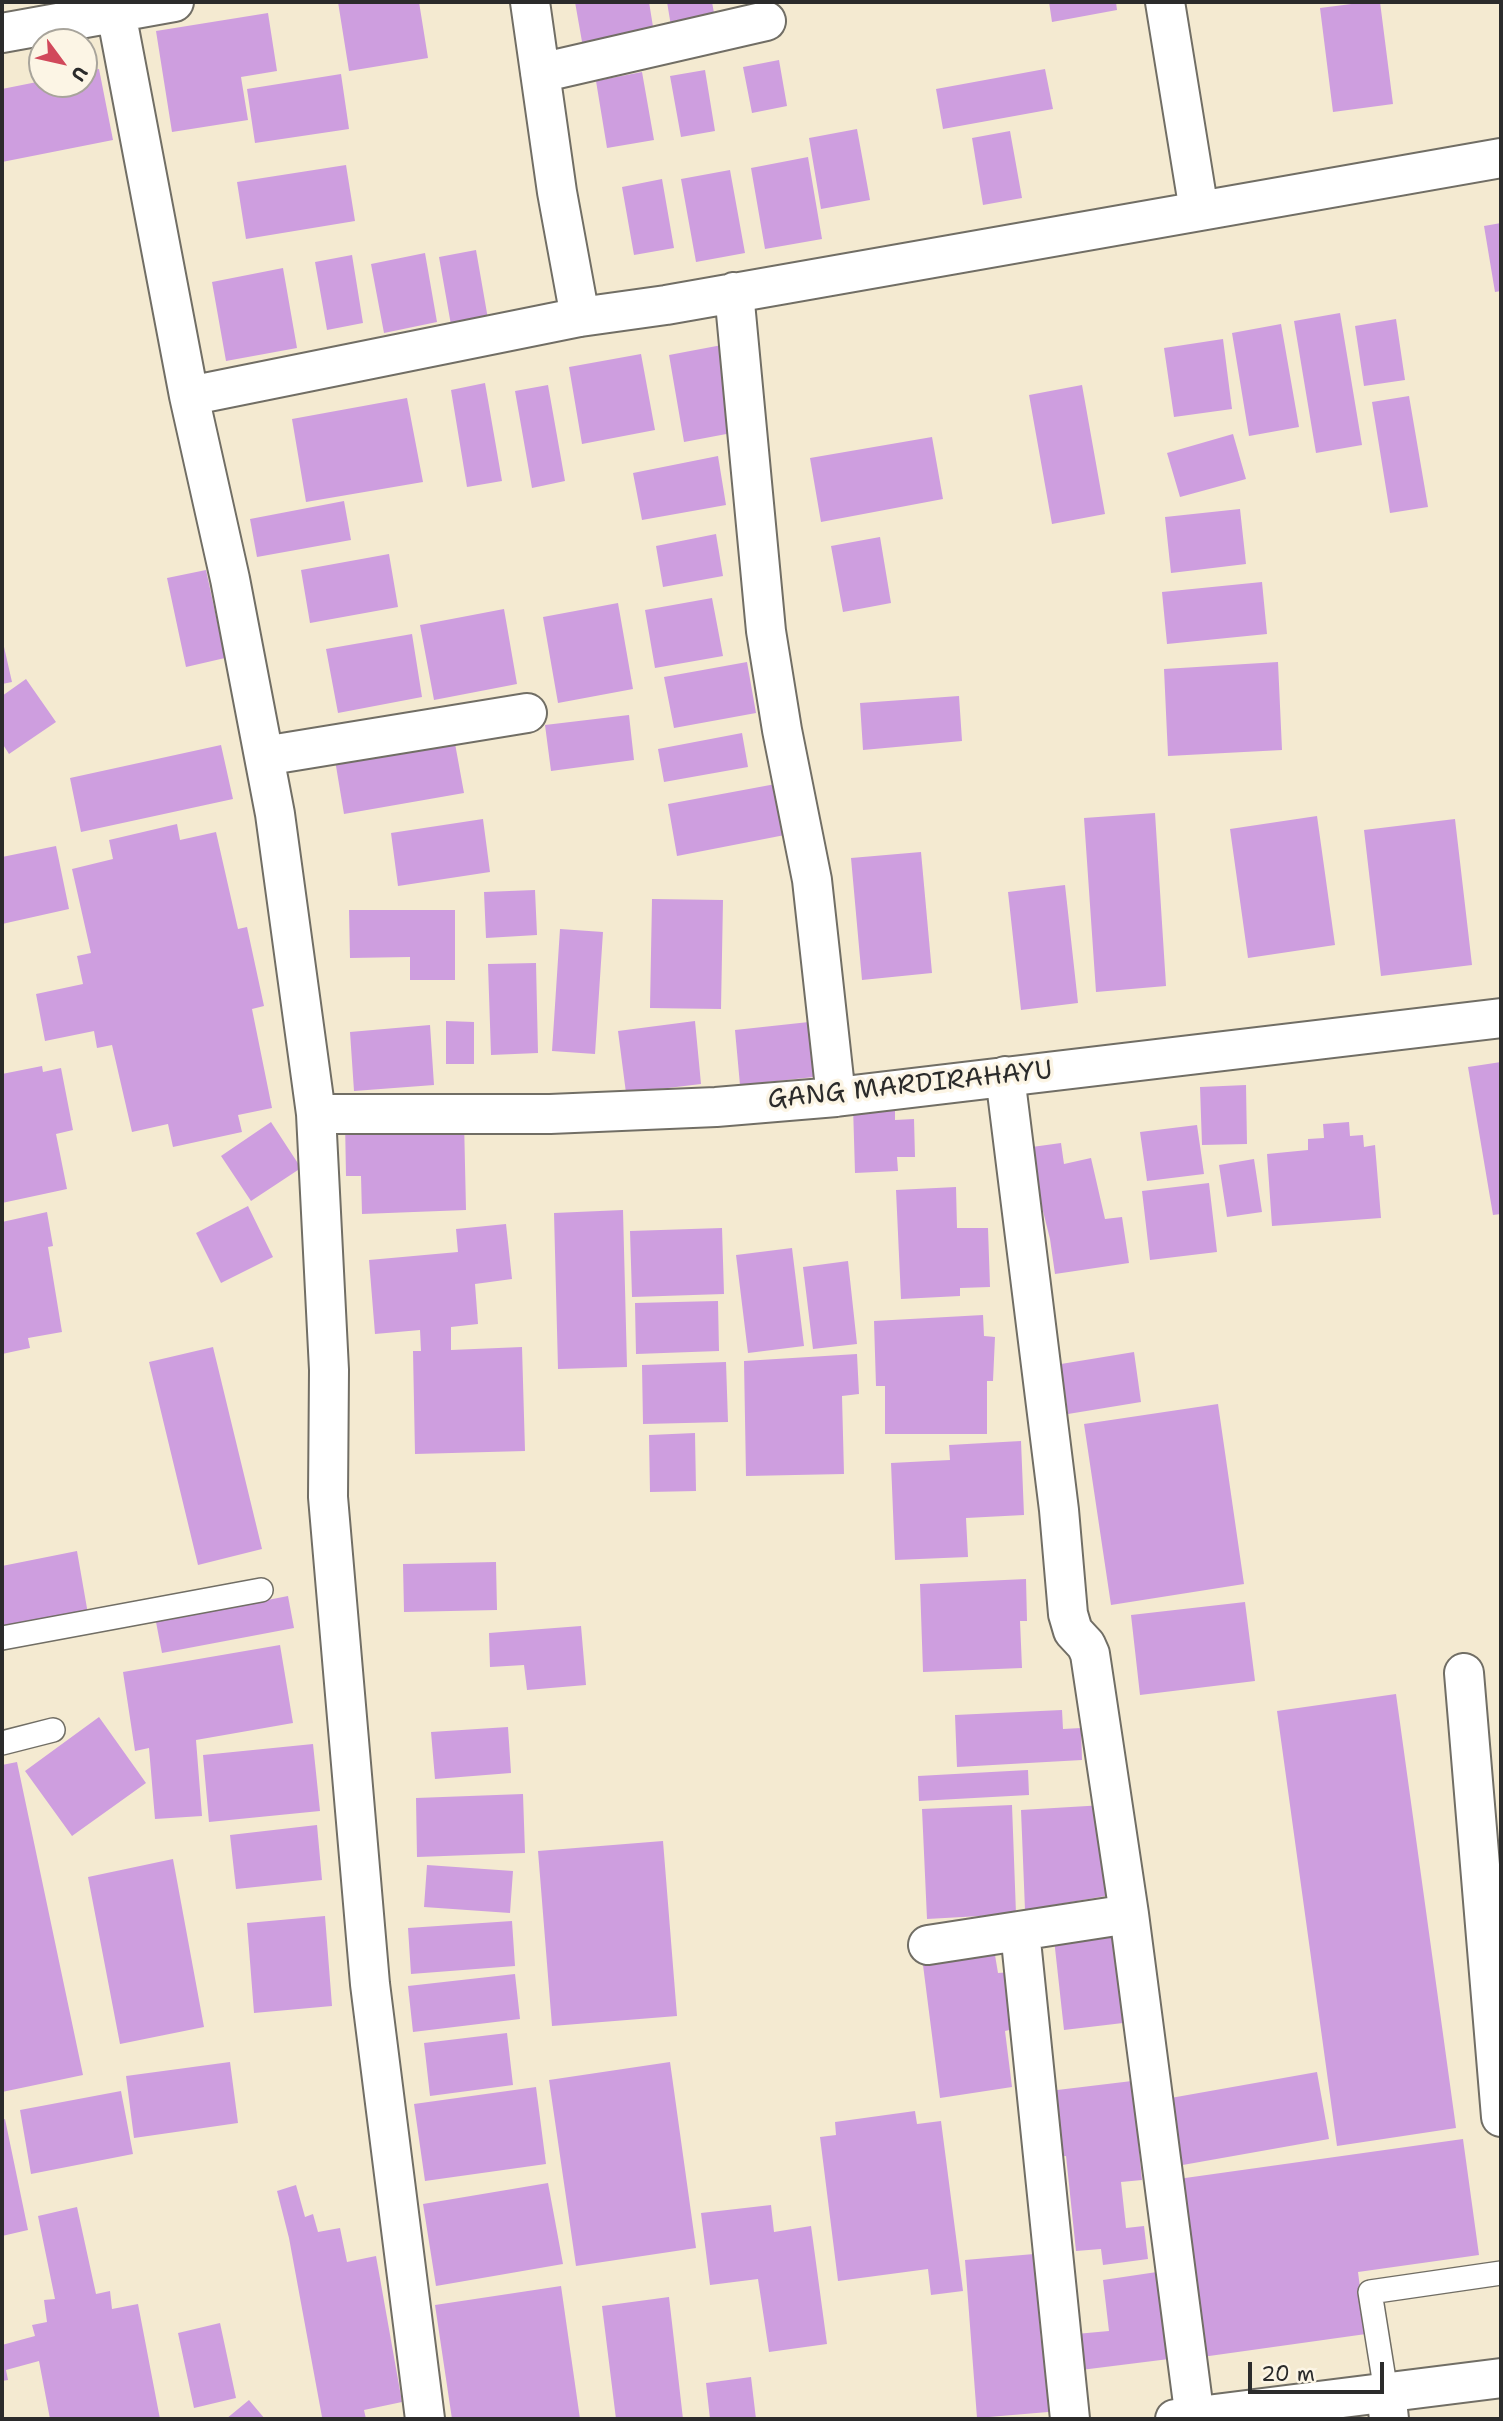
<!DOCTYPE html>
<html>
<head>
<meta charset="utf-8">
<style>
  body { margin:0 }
  #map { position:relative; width:1503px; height:2421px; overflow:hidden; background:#f4ead1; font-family:"Shantell Sans",sans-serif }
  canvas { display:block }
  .frame { position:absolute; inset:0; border:4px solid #2b2b2b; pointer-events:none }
  .north { position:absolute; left:28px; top:28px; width:70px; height:70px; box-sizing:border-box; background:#fcf5e5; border:2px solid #a8a49b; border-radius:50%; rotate:123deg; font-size:19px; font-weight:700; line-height:28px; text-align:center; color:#2b2b2b }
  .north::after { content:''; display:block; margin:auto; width:24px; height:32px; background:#d1495b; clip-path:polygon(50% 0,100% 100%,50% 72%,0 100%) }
  .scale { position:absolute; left:1248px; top:2362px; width:136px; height:32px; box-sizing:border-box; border:4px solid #2b2b2b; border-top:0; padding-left:9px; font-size:21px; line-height:24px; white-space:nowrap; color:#2b2b2b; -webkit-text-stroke:5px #fcf5e5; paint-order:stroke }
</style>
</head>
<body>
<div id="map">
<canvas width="1503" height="2421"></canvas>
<div class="frame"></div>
<div class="north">U</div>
<div class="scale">20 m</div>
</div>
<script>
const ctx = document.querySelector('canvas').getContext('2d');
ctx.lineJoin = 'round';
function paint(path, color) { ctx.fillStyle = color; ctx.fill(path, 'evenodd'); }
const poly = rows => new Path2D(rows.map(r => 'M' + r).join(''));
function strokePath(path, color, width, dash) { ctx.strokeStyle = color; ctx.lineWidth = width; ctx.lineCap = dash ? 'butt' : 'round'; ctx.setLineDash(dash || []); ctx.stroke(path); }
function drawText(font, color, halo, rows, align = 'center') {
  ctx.font = font + ' "Shantell Sans",sans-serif'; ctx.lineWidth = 7; ctx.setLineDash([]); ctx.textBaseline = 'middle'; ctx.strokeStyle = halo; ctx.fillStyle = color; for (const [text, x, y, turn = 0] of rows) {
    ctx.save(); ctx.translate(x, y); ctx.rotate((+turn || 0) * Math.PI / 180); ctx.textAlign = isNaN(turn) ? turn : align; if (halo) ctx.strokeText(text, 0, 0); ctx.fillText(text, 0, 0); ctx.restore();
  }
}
paint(poly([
  [338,2,419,2,428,58,349,71],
  [575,2,649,2,655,39,584,53],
  [667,2,712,2,716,24,672,32],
  [1049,2,1116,2,1117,10,1052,22],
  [1367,2,1380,2,1393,104,1333,112,1320,8],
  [268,13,277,71,241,77,248,120,172,132,156,31],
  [779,60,787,106,752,113,743,67],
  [99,69,113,140,2,162,2,89,42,81,42,84,84,84,84,72],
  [1045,69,1053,109,943,129,936,89],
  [705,70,715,131,681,137,670,76],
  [642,72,654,140,607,148,596,81],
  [341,74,349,129,255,143,247,89],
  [857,129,870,200,821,209,809,138],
  [1010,131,1022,198,983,205,972,138],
  [808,157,822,239,765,249,751,168],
  [346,165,355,221,246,239,237,182],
  [730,170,745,253,696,262,681,179],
  [662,179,674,248,634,255,622,187],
  [1501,223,1501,291,1495,292,1484,226],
  [476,250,488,319,451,325,439,257],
  [425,253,437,322,384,333,371,264],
  [352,255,363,323,327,330,315,262],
  [283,268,297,348,226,361,212,282],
  [1340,313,1362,445,1316,453,1294,321],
  [1396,319,1405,380,1364,386,1355,326],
  [1281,324,1299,427,1249,436,1232,333],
  [1223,339,1232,409,1174,417,1164,348],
  [722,345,737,432,684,442,669,355],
  [641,354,655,430,582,444,569,367],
  [485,383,502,481,467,487,451,390],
  [548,385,565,481,532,488,515,391],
  [1082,385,1105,514,1052,524,1029,395],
  [1409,396,1428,507,1390,513,1372,402],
  [407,398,423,482,306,502,292,419],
  [1233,434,1246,479,1180,497,1167,453],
  [932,437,943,499,821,522,810,458],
  [718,456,726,505,642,520,633,473],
  [344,501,351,540,257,557,250,519],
  [1240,509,1246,564,1171,573,1165,517],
  [716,534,723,576,663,587,656,546],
  [880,537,891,603,843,612,831,546],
  [389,554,398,607,310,623,301,570],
  [206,570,225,658,186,667,167,578],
  [1262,582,1267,634,1167,644,1162,592],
  [712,598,723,656,655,668,645,610],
  [618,603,633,689,558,703,543,617],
  [504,609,517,684,434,700,420,625],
  [412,634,422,697,338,713,326,649],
  [2,638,12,682,2,684],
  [747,662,756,713,674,728,664,677],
  [1278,662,1282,750,1168,756,1164,669],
  [26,679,56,722,9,754,2,743,2,696],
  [959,696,962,741,863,750,860,703],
  [629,715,634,760,551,771,545,725],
  [742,733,748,767,664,782,658,749],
  [454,738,464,793,344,814,335,760],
  [221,745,233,799,81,832,70,778],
  [781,783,790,834,677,856,668,804],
  [1155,813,1166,986,1096,992,1084,818],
  [1317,816,1335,945,1248,958,1230,829],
  [483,819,490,872,398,886,391,833],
  [1455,819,1472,965,1381,976,1364,830],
  [177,824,180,840,216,832,238,929,247,927,264,1006,252,1009,272,1108,238,1115,242,1132,173,1147,168,1124,132,1132,112,1045,97,1048,94,1031,45,1041,36,994,83,984,77,956,91,953,72,869,113,859,109,840],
  [56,846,69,909,2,924,2,857],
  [921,852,932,973,862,980,851,858],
  [1065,885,1078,1003,1021,1010,1008,892],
  [535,890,537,935,486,938,484,892],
  [652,899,723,900,721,1009,650,1008],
  [349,910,455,910,455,980,410,980,410,957,350,958],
  [560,929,603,932,595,1054,552,1051],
  [536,963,538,1053,491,1055,488,964],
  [446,1021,474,1022,474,1064,446,1064],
  [695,1021,701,1084,626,1093,618,1031],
  [809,1022,814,1077,740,1085,735,1030],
  [430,1025,434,1085,354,1091,350,1032],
  [1501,1062,1501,1214,1493,1215,1468,1067],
  [42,1066,43,1072,61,1068,73,1130,56,1134,67,1189,2,1203,2,1074],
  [1246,1085,1247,1144,1202,1145,1200,1087],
  [895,1104,895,1120,914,1119,915,1157,897,1157,898,1171,855,1173,853,1106],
  [345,1120,464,1120,466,1210,362,1214,361,1176,346,1176],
  [271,1122,301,1168,251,1201,221,1156],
  [1349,1122,1350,1136,1363,1135,1364,1147,1375,1145,1381,1218,1272,1226,1267,1154,1308,1150,1308,1139,1324,1138,1323,1124],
  [1197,1125,1204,1174,1147,1181,1140,1132],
  [1061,1143,1064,1164,1091,1158,1105,1219,1122,1217,1129,1263,1055,1274,1050,1239,1033,1171,1032,1147],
  [1254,1159,1262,1212,1227,1217,1219,1165],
  [1209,1183,1217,1252,1150,1260,1142,1191],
  [956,1187,957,1228,988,1228,990,1287,960,1288,960,1296,901,1299,896,1190],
  [248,1206,273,1257,221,1283,196,1233],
  [623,1210,627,1367,558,1369,554,1213],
  [47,1212,53,1246,48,1247,62,1332,28,1338,30,1348,2,1354,2,1222],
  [506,1224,512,1279,475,1284,478,1324,451,1327,451,1350,522,1347,525,1451,415,1454,413,1351,421,1351,420,1330,375,1334,369,1260,458,1252,456,1229],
  [722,1228,724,1294,632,1297,630,1231],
  [792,1248,804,1346,748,1353,736,1255],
  [848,1261,857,1344,813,1349,803,1267],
  [718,1301,719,1351,636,1354,635,1303],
  [983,1315,984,1336,995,1337,993,1381,987,1381,987,1434,885,1434,885,1386,876,1386,874,1321],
  [213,1347,262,1549,198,1565,149,1362],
  [1134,1352,1141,1402,1068,1414,1061,1364],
  [857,1354,859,1394,842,1396,844,1474,746,1476,744,1361],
  [726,1362,728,1422,643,1424,642,1365],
  [1218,1404,1244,1584,1111,1605,1084,1424],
  [695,1433,696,1491,650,1492,649,1435],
  [1021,1441,1024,1515,966,1518,968,1557,895,1560,891,1463,950,1460,949,1445],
  [77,1551,88,1614,2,1631,2,1566],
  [496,1562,497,1610,404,1612,403,1564],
  [1026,1579,1027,1621,1020,1621,1022,1668,923,1672,920,1584],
  [288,1596,294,1628,162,1653,156,1622],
  [1245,1602,1255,1681,1140,1695,1131,1615],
  [581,1626,586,1685,527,1690,524,1665,490,1667,489,1633],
  [280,1645,293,1723,196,1740,202,1816,155,1819,149,1748,135,1751,123,1672],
  [1396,1694,1456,2128,1337,2146,1277,1711],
  [1062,1710,1063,1729,1081,1728,1082,1760,957,1767,955,1715],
  [99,1717,146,1783,72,1836,25,1771],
  [508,1727,511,1773,435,1779,431,1732],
  [313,1744,320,1811,209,1822,203,1755],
  [17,1762,83,2075,2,2092,2,1765],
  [1028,1770,1029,1795,919,1801,918,1776],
  [523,1794,525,1853,417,1857,416,1798],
  [1012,1805,1016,1914,927,1919,922,1809],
  [1104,1805,1117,1894,1025,1910,1021,1810],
  [317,1825,322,1880,236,1889,230,1835],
  [663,1841,677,2016,552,2026,538,1851],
  [173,1859,204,2027,120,2044,88,1877],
  [427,1865,513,1871,510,1913,424,1907],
  [325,1916,332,2006,254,2013,247,1923],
  [512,1921,515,1966,411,1974,408,1928],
  [1112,1931,1123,2023,1064,2030,1054,1939],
  [995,1955,998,1973,1012,1972,1018,2028,1005,2031,1012,2087,940,2098,923,1965],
  [515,1974,520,2019,413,2032,408,1986],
  [507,2033,513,2085,430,2096,424,2043],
  [230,2062,238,2123,134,2138,126,2076],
  [670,2062,696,2248,576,2266,549,2080],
  [1317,2072,1329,2139,1177,2166,1165,2099],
  [1132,2081,1142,2180,1121,2182,1126,2228,1144,2226,1148,2259,1103,2265,1101,2249,1076,2251,1066,2156,1056,2157,1049,2091],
  [536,2087,546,2164,425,2181,414,2104],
  [121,2091,133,2154,31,2174,20,2110],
  [915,2111,917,2124,941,2121,963,2291,931,2295,928,2269,838,2281,820,2137,836,2135,835,2122],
  [5,2119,28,2230,2,2236,2,2120],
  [1463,2139,1479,2255,1358,2272,1366,2334,1202,2357,1178,2179],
  [548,2183,563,2264,436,2286,423,2204],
  [296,2185,305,2217,313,2214,318,2232,340,2228,347,2262,376,2256,402,2402,364,2410,366,2419,324,2419,322,2417,289,2238,277,2191],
  [771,2205,774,2232,811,2226,827,2344,769,2352,758,2279,710,2285,701,2213],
  [77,2207,96,2294,110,2291,112,2309,138,2304,160,2419,50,2419,39,2361,6,2370,8,2380,2,2381,2,2345,35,2336,32,2325,47,2322,44,2300,55,2299,38,2216],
  [1034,2254,1041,2341,1054,2340,1060,2411,977,2418,965,2260],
  [1157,2272,1169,2359,1081,2370,1076,2334,1109,2331,1103,2280],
  [561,2286,580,2419,452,2419,435,2305],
  [669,2297,683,2419,616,2419,602,2306],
  [220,2323,236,2398,194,2408,178,2333],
  [751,2377,756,2419,710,2419,706,2383],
  [249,2400,265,2419,226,2419]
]), '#ce9edf');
const service = poly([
  [2,1638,261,1590],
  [2,1743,53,1730],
  [1386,2392,1370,2292,1501,2273]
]);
const minor = poly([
  [114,2,189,396,230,579,275,814,316,1114,329,1370,328,1497,370,1984,425,2419],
  [530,2,557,192,580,317],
  [1165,2,1199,211],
  [2,33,174,2],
  [540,73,766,21],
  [734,292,766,631,782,730,812,880,836,1097],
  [189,396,580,317,666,305,1501,158],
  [264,756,527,713],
  [1005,1076,1059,1510,1068,1614,1073,1631,1086,1645,1090,1654,1129,1914,1195,2419],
  [316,1114,550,1114,716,1107,836,1097,1501,1018],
  [1464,1673,1501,2117],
  [1020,1931,1070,2419],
  [928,1945,1129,1914],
  [1386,2392,1389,2419]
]);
const tertiary = poly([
  [1175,2419,1501,2378]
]);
strokePath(service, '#716e65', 26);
strokePath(minor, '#716e65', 42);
strokePath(tertiary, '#716e65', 42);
strokePath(service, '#fff', 23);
strokePath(minor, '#fff', 38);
strokePath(tertiary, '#fff', 38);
drawText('26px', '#2b2b2b', '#fcf5e5', [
  ["GANG MARDIRAHAYU",910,1086,-6]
]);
</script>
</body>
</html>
